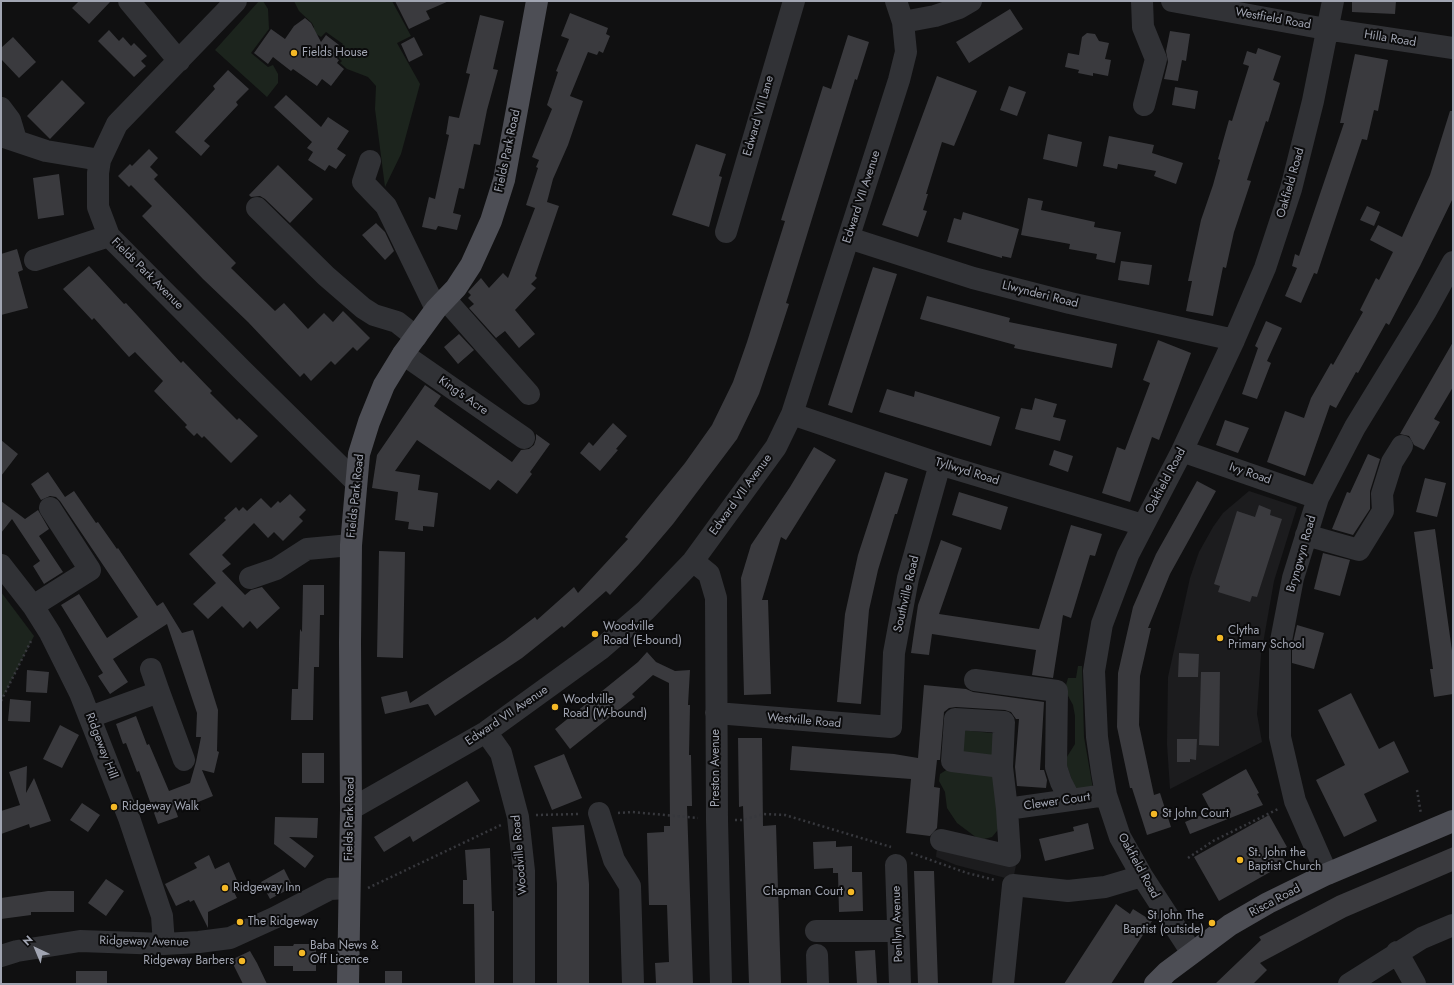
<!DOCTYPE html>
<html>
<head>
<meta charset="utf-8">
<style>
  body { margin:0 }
  #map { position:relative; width:1454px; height:985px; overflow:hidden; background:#101011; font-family:Jost,sans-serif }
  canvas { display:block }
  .frame { position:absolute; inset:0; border:2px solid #a1a5b2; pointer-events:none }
  .north { position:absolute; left:16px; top:929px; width:40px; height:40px; -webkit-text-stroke:3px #0b0b0c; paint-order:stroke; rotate:316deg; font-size:11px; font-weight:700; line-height:16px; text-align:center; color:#a1a5b2 }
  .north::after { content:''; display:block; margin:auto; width:14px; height:18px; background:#a1a5b2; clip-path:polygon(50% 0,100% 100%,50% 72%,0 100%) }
</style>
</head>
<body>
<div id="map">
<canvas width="1454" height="985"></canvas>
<div class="frame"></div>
<div class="north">N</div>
</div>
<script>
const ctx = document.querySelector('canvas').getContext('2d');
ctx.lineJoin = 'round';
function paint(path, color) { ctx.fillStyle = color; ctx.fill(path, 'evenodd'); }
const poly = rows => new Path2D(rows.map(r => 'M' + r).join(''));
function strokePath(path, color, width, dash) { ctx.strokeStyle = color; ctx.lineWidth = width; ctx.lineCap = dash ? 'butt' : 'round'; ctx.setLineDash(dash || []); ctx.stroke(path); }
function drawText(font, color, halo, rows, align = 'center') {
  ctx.font = font + ' Jost,sans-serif'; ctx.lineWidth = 4; ctx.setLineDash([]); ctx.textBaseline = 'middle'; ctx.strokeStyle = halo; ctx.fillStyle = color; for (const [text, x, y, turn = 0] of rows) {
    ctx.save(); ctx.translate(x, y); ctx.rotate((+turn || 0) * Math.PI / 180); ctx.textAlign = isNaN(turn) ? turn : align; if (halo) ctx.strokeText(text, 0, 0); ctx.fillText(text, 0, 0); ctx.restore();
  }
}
paint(poly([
  [1249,491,1297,507,1274,581,1261,655,1257,714,1262,742,1170,789,1167,744,1168,677,1190,578,1199,552,1213,527,1223,513],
  [937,847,1016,865,1013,880,956,865,936,857]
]), '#1c1c1e');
paint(poly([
  [259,1,263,1,268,9,269,29,251,53,268,67,273,65,278,74,278,83,267,97,215,50],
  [294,1,392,1,411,36,397,43,420,84,401,154,385,187,375,109,376,86,368,77,347,69,340,63,342,61,339,58,341,55,337,51,343,44,326,32,321,37,312,31,314,27,312,23,299,11],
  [1,592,34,636,1,701],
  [1078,666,1082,666,1084,737,1093,789,1077,795,1065,760,1075,744,1075,716,1073,705,1066,692,1066,685,1068,678,1076,678],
  [961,730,992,733,995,736,996,756,963,759],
  [948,769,993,774,1002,819,997,831,992,837,984,839,977,838,957,823,947,808,945,792,939,781,940,774]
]), '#1c241d');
paint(poly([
  [79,1,111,1,89,24,72,8],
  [395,1,449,1,426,11,430,19,409,29],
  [1352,1,1396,1,1395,14,1352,12],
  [1010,9,1023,29,969,63,956,42],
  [570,13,608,28,606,34,610,36,603,53,599,51,597,55,588,52,570,96,583,101,568,145,553,179,547,202,559,206,535,276,537,278,531,284,536,288,515,310,535,334,519,348,505,331,496,338,469,308,474,304,468,298,471,295,468,292,481,278,489,288,503,273,508,278,535,208,526,205,538,168,536,167,539,160,532,157,552,109,547,105,558,72,556,71,569,39,561,36],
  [480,15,504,21,493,69,498,70,487,110,480,145,474,144,464,189,459,188,453,213,461,215,457,230,438,226,436,230,422,227,429,197,435,199,449,135,446,134,449,116,459,118,470,74,466,73],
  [305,18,311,23,321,42,326,35,339,45,334,52,339,56,337,59,339,60,337,63,344,69,331,86,322,79,317,86,293,69,291,71,273,57,268,64,254,53,271,29,285,39,294,26],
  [109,30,119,41,123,37,131,46,134,43,147,56,141,61,146,66,134,77,98,41],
  [1170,31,1190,34,1186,61,1182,60,1178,81,1164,79,1168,62,1166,51],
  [1087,33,1095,34,1099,41,1109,43,1105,59,1111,60,1108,76,1093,73,1093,76,1078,73,1079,70,1065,67,1068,53,1079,55,1082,37],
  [848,35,869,42,857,80,855,79,786,303,789,304,776,344,759,394,737,439,673,524,639,564,610,595,606,591,564,628,562,626,522,658,435,716,428,704,385,714,381,697,407,691,410,703,505,640,535,617,537,620,574,587,578,593,628,539,625,537,685,463,712,425,733,382,747,342,785,221,781,220,823,86,831,89],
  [13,37,36,62,19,78,1,59,1,48],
  [414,37,423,55,409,62,401,44],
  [1258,48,1281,56,1273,80,1280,83,1268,122,1266,121,1247,180,1251,181,1234,232,1226,268,1223,267,1213,316,1186,311,1192,281,1188,281,1201,220,1213,185,1220,160,1218,159,1229,120,1232,121,1249,66,1243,64,1247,51,1256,54],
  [1355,54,1388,60,1378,111,1374,110,1367,140,1362,139,1317,274,1314,273,1301,303,1285,296,1297,268,1292,266,1295,254,1299,256,1344,123,1340,123],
  [228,70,249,89,236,102,238,105,204,141,210,146,201,156,175,132,215,89,213,86],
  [937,76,977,91,954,146,942,142,926,194,928,194,923,210,927,211,918,237,882,225],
  [62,80,85,103,50,139,27,116],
  [1009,86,1026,92,1017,116,1000,110],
  [1175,87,1198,91,1195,109,1172,105],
  [286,95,321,127,328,117,349,131,337,149,346,155,336,169,329,165,325,171,308,160,313,152,307,148,312,142,274,107],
  [1450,111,1453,111,1453,198,1420,266,1389,325,1386,323,1358,373,1356,372,1336,408,1330,405,1305,476,1267,462,1285,411,1304,418,1311,398,1331,363,1333,365,1363,312,1360,310,1376,278,1379,280,1393,252,1370,240,1378,225,1402,237,1430,175],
  [1048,134,1082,142,1077,167,1043,159],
  [1109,136,1154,145,1152,153,1183,163,1176,184,1154,176,1156,171,1118,164,1117,169,1103,166],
  [696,144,726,154,719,176,722,177,709,227,672,215],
  [149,149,158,158,150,167,158,175,154,179,236,263,231,268,275,311,284,303,308,329,324,313,333,322,343,311,370,338,357,351,353,347,335,365,331,361,311,381,304,373,300,377,248,322,203,279,142,216,152,206,131,185,129,187,118,176,130,164,132,166],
  [278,165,313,199,290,223,265,199,260,196,251,197,249,195],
  [59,174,64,215,38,219,33,178],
  [1028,198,1043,201,1041,210,1095,222,1094,227,1121,232,1115,263,1096,259,1097,254,1069,249,1070,244,1021,235],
  [1367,206,1380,212,1374,226,1360,220],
  [963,212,1019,229,1011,258,1002,256,1002,258,947,242,954,218,961,220],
  [376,223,385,232,394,251,385,260,362,235],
  [17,249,23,270,18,272,28,308,1,315,1,254],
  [1121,261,1152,265,1149,285,1118,280],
  [89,266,124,304,126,303,181,363,183,361,212,391,210,393,237,420,239,418,258,436,231,463,204,436,202,438,197,433,194,436,185,427,187,425,154,391,163,381,135,352,129,357,94,318,92,320,63,289],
  [873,267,897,274,852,413,828,405],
  [927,296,1010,318,1009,322,1117,344,1112,368,1014,348,1015,345,920,319],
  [1266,321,1282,328,1267,361,1271,363,1257,399,1242,394,1258,348,1255,346],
  [459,334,474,350,458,364,444,347],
  [1158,340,1191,353,1159,440,1152,437,1130,502,1102,493,1117,447,1125,450,1150,383,1143,380],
  [1453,342,1453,387,1434,419,1440,422,1424,450,1414,445,1409,436,1400,434],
  [425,385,441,396,434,406,512,462,521,450,529,449,534,445,536,439,536,434,550,444,530,472,532,474,517,494,498,480,490,490,417,440,395,471,420,475,418,490,438,493,434,527,423,526,423,531,408,529,409,522,395,520,398,492,372,488,377,455],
  [887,389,914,397,915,391,1000,417,991,446,879,412],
  [1035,398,1057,404,1053,417,1066,420,1060,441,1015,429,1021,408,1032,410],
  [1225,420,1249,428,1238,453,1216,445],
  [613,423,627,436,616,449,618,450,600,471,580,453,589,442,593,446],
  [1,440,18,454,1,476],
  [814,447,836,460,786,540,781,537,762,600,768,600,771,694,744,695,741,578,751,545,790,487],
  [1054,450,1073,456,1068,472,1049,465],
  [1368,454,1380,459,1370,491,1370,509,1353,535,1332,529,1347,492,1350,493],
  [48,472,65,497,74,491,96,523,98,522,117,549,118,548,157,606,163,602,182,633,193,630,218,710,217,751,219,752,214,773,202,770,213,796,176,811,178,817,158,824,139,771,137,772,126,743,123,744,116,724,136,716,147,745,149,744,169,791,190,783,196,762,201,737,196,737,197,713,167,624,113,659,128,682,110,694,98,676,103,673,61,605,79,594,107,638,138,617,60,501,56,497,50,496,41,500,31,484],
  [885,472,908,479,897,514,895,514,878,570,869,610,861,704,837,702,845,614,858,555],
  [1425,478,1446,483,1437,517,1416,512],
  [1197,481,1216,491,1170,574,1148,628,1151,628,1140,676,1139,725,1154,795,1160,793,1171,827,1147,835,1132,788,1130,788,1117,727,1118,673,1133,607,1156,554],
  [959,492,1008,507,1001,530,952,515],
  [290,494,306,510,299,517,303,521,283,541,274,532,268,538,254,523,222,555,231,564,222,571,245,595,251,590,262,587,280,608,257,629,250,621,243,628,222,606,208,619,193,604,216,583,189,554,226,520,224,518,236,507,239,511,243,507,247,511,261,498,271,508,278,501,280,503],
  [1,501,25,519,38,510,49,529,39,536,63,572,44,584,33,566,40,561,12,519,1,533],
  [1259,505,1271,510,1270,515,1282,519,1257,597,1252,596,1250,602,1218,592,1220,586,1214,584,1237,511,1255,517],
  [1071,525,1102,534,1095,556,1090,555,1071,618,1063,615,1053,678,1032,675,1036,650,932,634,929,655,911,653,918,605,941,540,962,548,939,614,1039,629],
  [1435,529,1453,658,1453,694,1434,697,1430,669,1433,669,1414,532],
  [379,551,405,552,403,658,377,657],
  [1323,553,1350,560,1340,596,1314,589],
  [303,585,324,585,324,615,320,615,319,667,314,667,313,720,291,720,292,689,298,689,300,629,302,632],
  [1297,625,1324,633,1314,669,1292,663,1292,647],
  [647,652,656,662,675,671,690,670,688,705,690,705,689,755,691,755,692,806,687,806,693,984,656,983,655,963,669,962,667,905,649,905,647,833,664,832,664,826,670,826,669,683,653,675,632,694,635,697,570,749,555,729,638,662],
  [1179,653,1199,654,1198,677,1178,677],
  [27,670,49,672,47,693,26,692],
  [1201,672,1220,672,1219,746,1199,745],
  [924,685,966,689,973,692,1044,702,1040,770,1044,770,1047,780,1046,788,1017,786,1015,767,1019,719,1016,719,1011,712,1005,710,956,707,949,708,944,712,940,760,937,760,934,787,940,788,937,828,930,836,906,833,911,779,790,770,792,746,894,754,918,758],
  [1351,693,1379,749,1394,741,1409,772,1364,794,1377,821,1344,837,1316,780,1345,765,1318,710],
  [10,699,31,701,30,722,8,721],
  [60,725,79,735,62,768,43,759],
  [738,738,762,738,763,826,776,825,781,984,749,984,743,806,739,807],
  [1177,739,1197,739,1196,760,1190,759,1190,762,1177,762],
  [302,753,324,753,324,783,302,783],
  [564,754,582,798,552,810,534,766],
  [27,766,26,793,34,778,51,821,30,828,29,824,1,834,1,811,20,805,9,772],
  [1246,769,1259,793,1257,794,1263,805,1190,834,1185,822,1211,811,1202,794],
  [467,781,480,801,413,842,410,836,384,852,374,837],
  [82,803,100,815,88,832,70,820],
  [1269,815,1287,847,1279,851,1286,863,1219,901,1194,857],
  [275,817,318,818,317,838,289,837,314,856,305,868,274,844],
  [1088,823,1094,849,1045,861,1039,839,1074,831,1073,827],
  [584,825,589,884,589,984,557,984,557,884,552,827],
  [836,841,836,847,852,846,852,872,862,872,863,911,839,912,838,873,833,873,833,868,814,869,813,842],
  [1453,847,1453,871,1346,917,1260,963,1267,970,1253,984,1215,984,1261,940,1259,937,1337,896],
  [490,848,492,911,494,911,494,984,475,984,474,904,463,904,463,880,467,880,465,850],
  [209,855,215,869,229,862,239,885,232,888,237,898,208,912,208,928,194,900,190,902,189,900,176,906,165,884,197,868,194,863],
  [284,869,293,887,270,899,261,882],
  [914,871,934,871,938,984,918,984],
  [106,879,124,891,106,916,88,903],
  [48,891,74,891,74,912,31,912,31,915,1,919,1,898],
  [1116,904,1130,914,1133,909,1152,921,1111,984,1064,984],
  [294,944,316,944,316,971,293,971,293,966,274,966,274,946,293,946],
  [875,950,877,984,857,984,855,951],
  [250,951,257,963,267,984,243,984,231,960],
  [76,971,107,971,107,984,76,984],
  [385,971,402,971,402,984,385,984]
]), '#3a3a3e');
strokePath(poly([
  [1,701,32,639],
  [1417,790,1421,814],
  [618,813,632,812,698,818],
  [536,815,581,814],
  [735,820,743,820,763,814,785,815,891,847],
  [911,853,967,873,995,880],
  [1188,858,1213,841,1278,809],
  [368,888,501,825]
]), '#37383d', 2.5, [2, 3]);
strokePath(poly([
  [129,1,179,61],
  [236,1,117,124,100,160,98,173,98,207,109,236,242,370,356,482],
  [1142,1,1143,27,1156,59,1144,105],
  [1172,1,1326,29,1453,48],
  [903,22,935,16,959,8,971,1],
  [1,108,10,120,16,140],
  [1,136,46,151,100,160],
  [370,161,363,182,386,206,436,309],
  [257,208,326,276,363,308,374,315,397,322,416,337],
  [726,232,794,1],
  [849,238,973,278,1070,303,1234,340],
  [35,260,109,236],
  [445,299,529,394],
  [403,354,524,438],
  [792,414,949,467,1143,525],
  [1182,451,1318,498],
  [1306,535,1359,550,1383,511,1382,494,1392,462,1402,446],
  [693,561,709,574,716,598,717,820,721,984],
  [1,565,33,606,50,633,80,693,129,818,162,916,164,944],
  [250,578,276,569,307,549,351,545],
  [33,606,90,570,50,508],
  [975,680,1057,691,1056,767,1061,782,1070,800],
  [159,692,184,760],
  [716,713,891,727,894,653,908,578,940,464],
  [90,717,159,692,151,669],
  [486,732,501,753,518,817,524,871,524,984],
  [1002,767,952,761,955,719,1004,722,1002,767,1007,809,1106,795],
  [351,809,486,732,602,648,646,610,693,561,776,447,792,414,899,80,906,52,903,22,896,1],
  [599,813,614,860,630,886,633,984],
  [941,840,1010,856,1007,809],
  [896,865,900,984],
  [1327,874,1295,801,1280,737,1280,646,1293,578,1318,498,1355,427,1426,311,1453,262],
  [816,931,898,931],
  [1397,952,1415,984],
  [1192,953,1142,876,1120,837,1106,795,1102,772,1097,737,1094,671,1102,624,1128,555,1182,451,1234,340,1265,268,1291,189,1313,101,1333,1],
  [817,955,818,984],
  [1,956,17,951,80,941,164,944,199,942,230,938,274,918,330,889,349,888],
  [1003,984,1013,885,1068,891,1105,887,1142,876],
  [1349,984,1422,938,1453,925]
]), '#313236', 22);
strokePath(poly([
  [348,984,351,809,350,642,351,545,359,454,369,422,384,385,403,354,436,309,456,288,471,265,491,221,504,180,537,1],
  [1155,984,1167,972,1230,925,1268,903,1327,874,1453,821]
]), '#4d4e55', 22);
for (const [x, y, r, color] of [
  [294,53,4,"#f4b826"],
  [595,634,4,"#f4b826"],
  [1220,638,4,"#f4b826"],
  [555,707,4,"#f4b826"],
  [114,807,4,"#f4b826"],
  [1154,814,4,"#f4b826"],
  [1240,860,4,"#f4b826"],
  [225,888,4,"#f4b826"],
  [851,892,4,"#f4b826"],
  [240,922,4,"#f4b826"],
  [1212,923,4,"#f4b826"],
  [302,953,4,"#f4b826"],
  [242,961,4,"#f4b826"]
]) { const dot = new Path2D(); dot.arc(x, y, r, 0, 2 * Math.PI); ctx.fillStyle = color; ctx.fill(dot); strokePath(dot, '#0b0b0c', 1.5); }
drawText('12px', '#a1a5b2', '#0b0b0c', [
  ["Westfield Road",1273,19,10],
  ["Hilla Road",1390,39,9],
  ["Edward VII Lane",759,116,-74],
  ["Fields Park Road",508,151,-78],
  ["Oakfield Road",1291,183,-74],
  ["Edward VII Avenue",862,197,-72],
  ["Fields Park Avenue",147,274,45],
  ["Llwynderi Road",1040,295,14],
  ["King's Acre",463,396,35],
  ["Tyllwyd Road",967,472,17],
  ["Ivy Road",1250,474,19],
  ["Oakfield Road",1166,481,-62],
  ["Edward VII Avenue",741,495,-54],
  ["Fields Park Road",356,496,-84],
  ["Bryngwyn Road",1302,554,-74],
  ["Southville Road",907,594,-77],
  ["Edward VII Avenue",507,716,-34],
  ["Westville Road",804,721,5],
  ["Ridgeway Hill",101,746,69],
  ["Preston Avenue",716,768,-90],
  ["Clewer Court",1057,802,-8],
  ["Fields Park Road",350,819,-89],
  ["Woodville Road",520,855,-95],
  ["Oakfield Road",1138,866,61],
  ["Risca Road",1275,901,-28],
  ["Penllyn Avenue",898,924,-92],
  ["Ridgeway Avenue",144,942,1]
]);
drawText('12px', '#a1a5b2', '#0b0b0c', [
  ["Fields House",302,53],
  ["Woodville",603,627],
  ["Road (E-bound)",603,641],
  ["Clytha",1228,631],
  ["Primary School",1228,645],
  ["Woodville",563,700],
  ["Road (W-bound)",563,714],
  ["Ridgeway Walk",122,807],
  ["St John Court",1162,814],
  ["St. John the",1248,853],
  ["Baptist Church",1248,867],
  ["Ridgeway Inn",233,888],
  ["Chapman Court",843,892,"right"],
  ["St John The",1204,916,"right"],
  ["Baptist (outside)",1204,930,"right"],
  ["The Ridgeway",248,922],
  ["Baba News &",310,946],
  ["Off Licence",310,960],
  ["Ridgeway Barbers",234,961,"right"]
], 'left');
</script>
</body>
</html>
